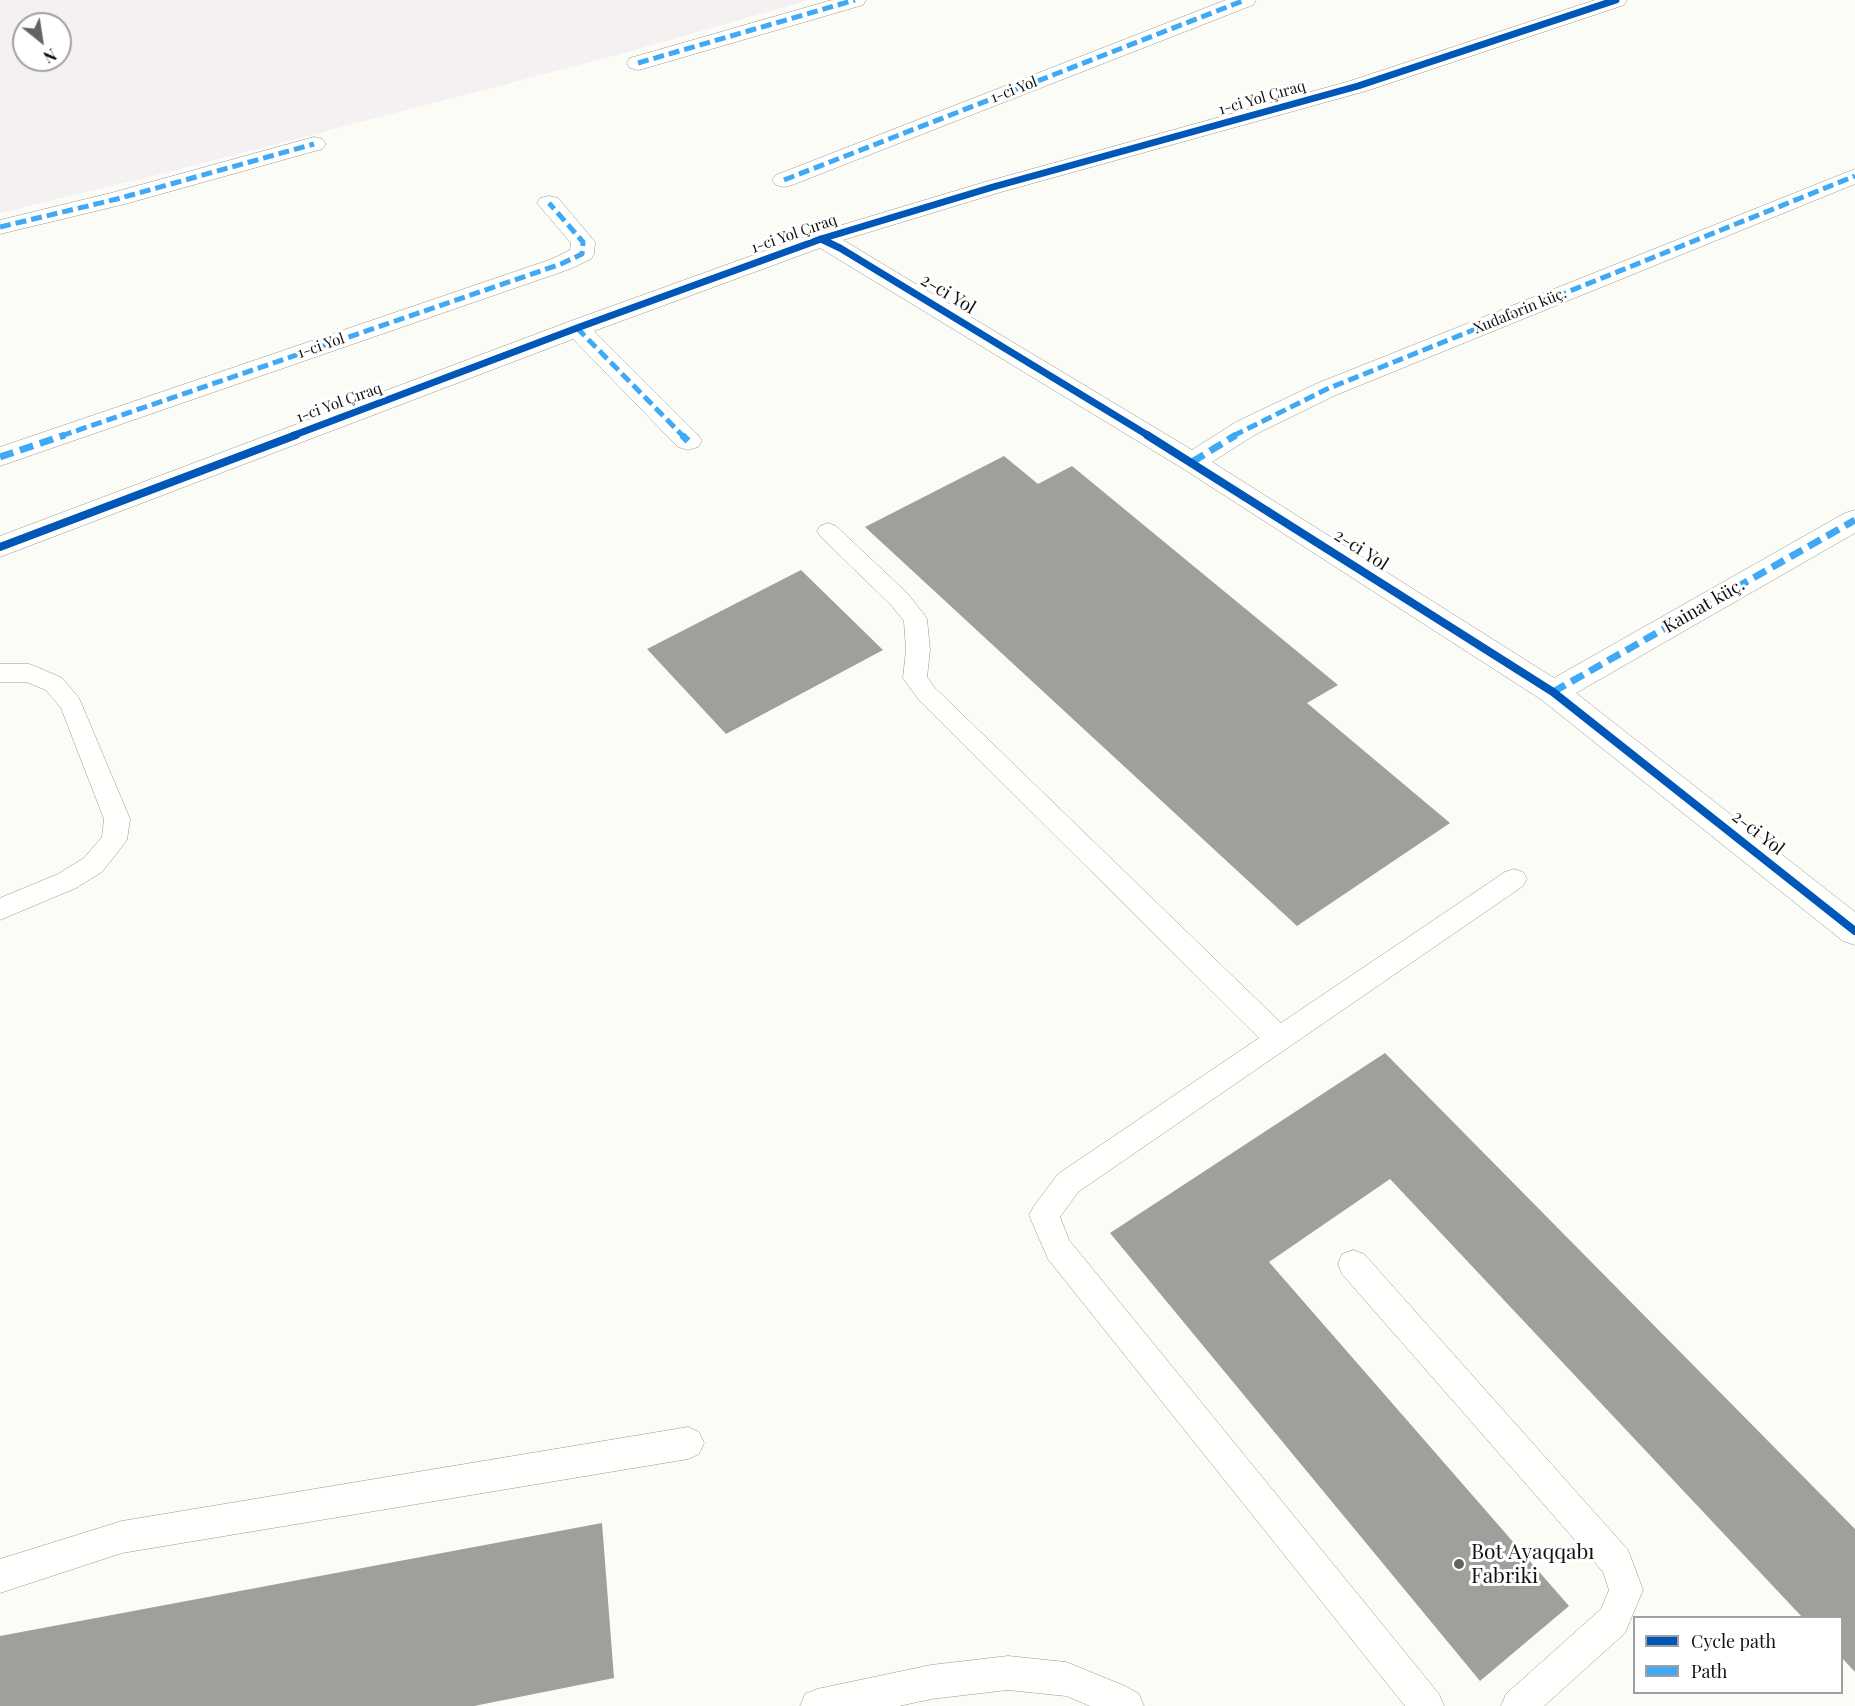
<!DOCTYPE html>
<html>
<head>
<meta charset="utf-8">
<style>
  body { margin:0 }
  #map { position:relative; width:1855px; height:1706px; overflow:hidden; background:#fcfcf7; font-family:"Playfair Display",serif }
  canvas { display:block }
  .legend { position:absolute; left:1633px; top:1616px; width:210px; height:78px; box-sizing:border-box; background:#fff; border:2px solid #a0a0a0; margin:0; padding:8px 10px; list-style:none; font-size:18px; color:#111 }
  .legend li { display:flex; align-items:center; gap:12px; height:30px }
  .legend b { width:30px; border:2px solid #a0a0a0 }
  .north { position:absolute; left:12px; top:12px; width:60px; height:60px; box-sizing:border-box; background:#fff; border:2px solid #a0a0a0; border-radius:50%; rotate:150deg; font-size:16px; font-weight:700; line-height:24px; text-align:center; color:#111 }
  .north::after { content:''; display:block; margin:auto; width:21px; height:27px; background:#636362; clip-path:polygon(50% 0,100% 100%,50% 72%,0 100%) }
</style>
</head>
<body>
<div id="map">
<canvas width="1855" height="1706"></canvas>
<ul class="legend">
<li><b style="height:8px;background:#0057b8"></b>Cycle path</li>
<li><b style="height:8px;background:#3fa9f5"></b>Path</li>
</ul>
<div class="north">N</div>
</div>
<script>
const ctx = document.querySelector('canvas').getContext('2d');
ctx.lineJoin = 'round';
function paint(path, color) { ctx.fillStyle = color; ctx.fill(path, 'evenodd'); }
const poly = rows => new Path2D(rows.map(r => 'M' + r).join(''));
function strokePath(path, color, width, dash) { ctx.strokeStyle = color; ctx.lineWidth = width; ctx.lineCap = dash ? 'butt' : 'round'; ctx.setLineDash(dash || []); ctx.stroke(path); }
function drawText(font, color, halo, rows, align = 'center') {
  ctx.font = font + ' "Playfair Display",serif'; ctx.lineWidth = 6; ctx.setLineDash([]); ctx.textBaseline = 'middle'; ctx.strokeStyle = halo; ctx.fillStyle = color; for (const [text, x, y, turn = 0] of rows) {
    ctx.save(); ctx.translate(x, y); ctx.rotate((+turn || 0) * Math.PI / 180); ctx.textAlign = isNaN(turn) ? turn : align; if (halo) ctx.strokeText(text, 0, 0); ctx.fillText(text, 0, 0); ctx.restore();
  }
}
paint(poly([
  [0,0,809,0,606,58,169,172,0,213],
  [24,24,60,24,60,60,24,60]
]), '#f5f0f2');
paint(poly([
  [1004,456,1038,484,1072,466,1338,685,1307,703,1450,823,1297,926,865,527],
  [801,570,883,650,726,734,647,649],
  [1385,1053,1855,1529,1855,1672,1842,1658,1842,1618,1803,1618,1390,1179,1269,1262,1569,1606,1480,1681,1110,1233],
  [602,1523,614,1678,474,1706,0,1706,0,1636]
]), '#a09f9c');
const service = poly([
  [828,523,836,526,907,593,923,613,927,619,930,650,927,677,935,688,1281,1023,1505,872,1514,869,1523,872,1527,879,1523,886,1078,1192,1060,1217,1069,1240,1439,1694,1444,1706,1405,1706,1048,1259,1029,1215,1034,1206,1058,1174,1259,1038,919,700,903,678,906,650,904,621,891,605,820,536,817,531,820,526,828,523],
  [0,664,29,664,37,667,62,678,79,698,130,819,127,840,102,872,76,888,0,920,0,898,58,874,84,858,102,837,104,819,61,708,46,690,26,682,0,682,0,664],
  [1353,1250,1364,1254,1628,1550,1643,1590,1625,1633,1544,1706,1501,1706,1506,1694,1601,1609,1609,1590,1603,1572,1342,1274,1338,1264,1342,1254,1353,1250],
  [688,1427,699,1432,704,1443,699,1454,688,1459,122,1553,0,1593,0,1559,122,1521,688,1427],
  [1008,1656,1066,1662,1125,1686,1139,1694,1144,1706,1090,1706,1066,1696,1008,1690,931,1699,899,1706,800,1706,805,1694,817,1689,931,1665,1008,1656]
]);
const minor = poly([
  [832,0,866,0,863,5,646,68,638,70,630,68,627,63,630,58,832,0],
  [1226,0,1256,0,1253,5,792,185,784,187,776,185,772,180,776,175,1226,0],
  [1595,0,1627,0,1624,5,1366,91,1001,192,843,240,1192,450,1236,422,1318,383,1855,169,1855,184,1336,395,1256,434,1212,462,1554,678,1845,513,1855,510,1855,533,1576,693,1855,912,1855,945,1843,941,1542,700,1182,468,820,248,594,331,698,435,702,441,698,447,688,450,678,447,573,339,0,557,0,536,568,322,812,234,985,182,1350,81,1595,0],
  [314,137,322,139,326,144,322,149,125,204,0,234,0,220,111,193,314,137],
  [549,196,558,198,595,242,594,254,591,259,570,269,0,466,0,447,552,259,570,250,571,243,537,203,540,198,549,196]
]);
strokePath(service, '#979795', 1);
strokePath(minor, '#979795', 1);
paint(service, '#fffffe');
paint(minor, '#fffffe');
strokePath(poly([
  [638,63,855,0],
  [784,180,1245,0],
  [0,227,117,199,314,144],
  [577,328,683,436],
  [61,436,561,264,582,254,583,242,549,203],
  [1233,436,1327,389,1855,176]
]), '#3fa9f5', 5, [11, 5]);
strokePath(poly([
  [682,435,688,441],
  [0,457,65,435],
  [1192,462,1236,435],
  [1553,692,1855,520]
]), '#3fa9f5', 7, [14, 7]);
strokePath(poly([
  [821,239,840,248,1149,436],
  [292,436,577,328,821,239,993,187,1358,86,1616,0]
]), '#0057b8', 7);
strokePath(poly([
  [1147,435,1553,692,1855,931],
  [0,547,296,435]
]), '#0057b8', 8);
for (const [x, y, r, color] of [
  [1459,1564,6,"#636362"]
]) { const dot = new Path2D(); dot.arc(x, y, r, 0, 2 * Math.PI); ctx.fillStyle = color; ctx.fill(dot); strokePath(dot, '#fff', 2); }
drawText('15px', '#111', '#fff', [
  ["1-ci Yol",1014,90,-21],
  ["1-ci Yol Çıraq",1262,98,-16],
  ["1-ci Yol Çıraq",794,234,-19],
  ["Xudafərin küç.",1520,311,-22],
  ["1-ci Yol",321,346,-19],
  ["1-ci Yol Çıraq",339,403,-20]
]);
drawText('18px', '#111', '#fff', [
  ["2-ci Yol",948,294,31],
  ["2-ci Yol",1361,550,33],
  ["Kainat küç.",1704,606,-30],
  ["2-ci Yol",1758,833,38]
]);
drawText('21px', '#111', '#fff', [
  ["Bot Ayaqqabı",1471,1552],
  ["Fabriki",1471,1576]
], 'left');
</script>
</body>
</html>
